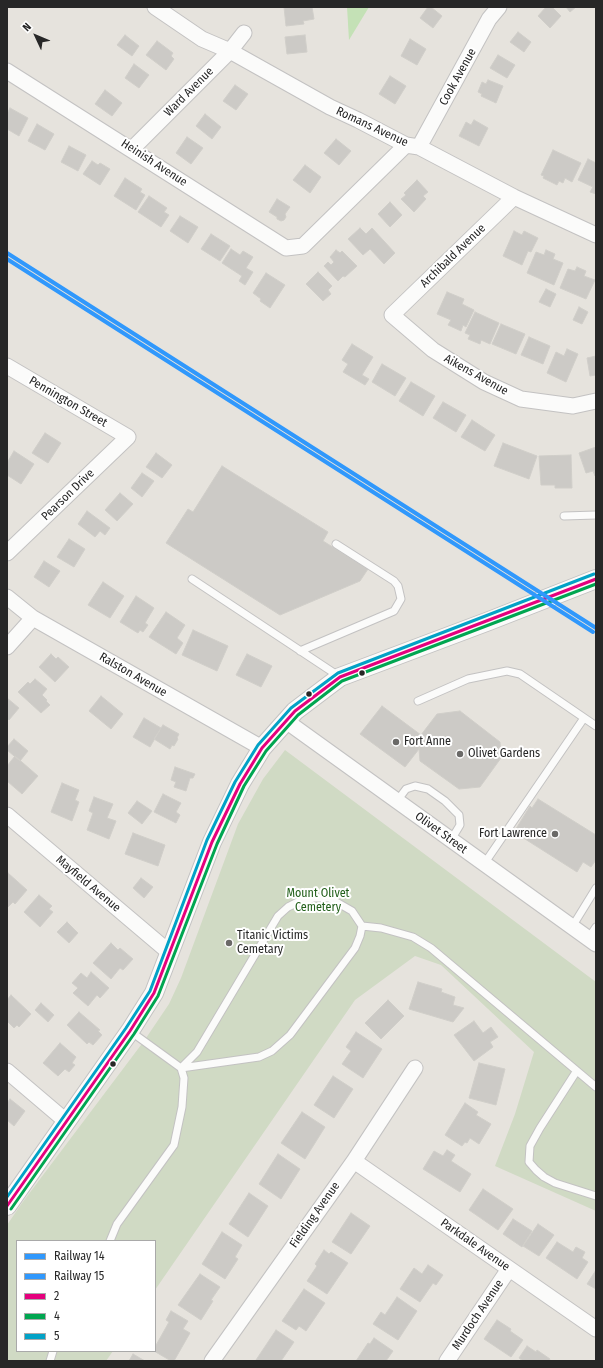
<!DOCTYPE html>
<html>
<head>
<meta charset="utf-8">
<style>
  body { margin:0 }
  #map { position:relative; width:603px; height:1368px; overflow:hidden; background:#e6e3dd; font-family:"Fira Sans Condensed",sans-serif }
  canvas { display:block }
  .frame { position:absolute; inset:0; border:8px solid #272727; pointer-events:none }
  .legend { position:absolute; left:16px; top:1240px; width:140px; height:112px; box-sizing:border-box; background:#fff; border:1px solid #a9a9a9; margin:0; padding:5px 7px; list-style:none; font-size:12px; color:#272727 }
  .legend li { display:flex; align-items:center; gap:8px; height:20px }
  .legend b { width:20px; border:1px solid #a9a9a9 }
  .north { position:absolute; left:16px; top:16px; width:40px; height:40px; -webkit-text-stroke:3px #fff; paint-order:stroke; rotate:314deg; font-size:11px; font-weight:700; line-height:16px; text-align:center; color:#272727 }
  .north::after { content:''; display:block; margin:auto; width:14px; height:18px; background:#272727; clip-path:polygon(50% 0,100% 100%,50% 72%,0 100%) }
</style>
</head>
<body>
<div id="map">
<canvas width="603" height="1368"></canvas>
<div class="frame"></div>
<ul class="legend">
<li><b style="height:5px;background:#3098fc"></b>Railway 14</li>
<li><b style="height:5px;background:#3098fc"></b>Railway 15</li>
<li><b style="height:5px;background:#e5007d"></b>2</li>
<li><b style="height:5px;background:#00a651"></b>4</li>
<li><b style="height:5px;background:#02a2c6"></b>5</li>
</ul>
<div class="north">N</div>
</div>
<script>
const ctx = document.querySelector('canvas').getContext('2d');
ctx.lineJoin = 'round';
function paint(path, color) { ctx.fillStyle = color; ctx.fill(path, 'evenodd'); }
const poly = rows => new Path2D(rows.map(r => 'M' + r).join(''));
function strokePath(path, color, width, dash) { ctx.strokeStyle = color; ctx.lineWidth = width; ctx.lineCap = dash ? 'butt' : 'round'; ctx.setLineDash(dash || []); ctx.stroke(path); }
function drawText(font, color, halo, rows, align = 'center') {
  ctx.font = font + ' "Fira Sans Condensed",sans-serif'; ctx.lineWidth = 4; ctx.setLineDash([]); ctx.textBaseline = 'middle'; ctx.strokeStyle = halo; ctx.fillStyle = color; for (const [text, x, y, turn = 0] of rows) {
    ctx.save(); ctx.translate(x, y); ctx.rotate((+turn || 0) * Math.PI / 180); ctx.textAlign = isNaN(turn) ? turn : align; if (halo) ctx.strokeText(text, 0, 0); ctx.fillText(text, 0, 0); ctx.restore();
  }
}
paint(poly([
  [347,7,369,7,349,40]
]), '#c4e1b6');
paint(poly([
  [285,750,596,982,596,1211,495,1166,515,1114,534,1052,441,965,415,956,355,1000,155,1290,155,1241,17,1241,17,1351,113,1351,106,1361,7,1361,7,1225,22,1203,144,1041,169,1004,181,978,238,824,263,779]
]), '#d0dac4');
const building = poly([
  [284,7,301,7,302,8,312,7,314,19,303,21,304,24,286,26,284,7],
  [428,7,431,7,442,16,433,28,420,18,428,7],
  [546,7,552,7,561,16,550,28,538,16,546,7],
  [566,7,576,7,570,12,566,7],
  [518,32,531,42,524,52,510,42,518,32],
  [125,35,139,46,132,56,117,45,125,35],
  [305,35,307,52,287,54,285,37,305,35],
  [410,39,426,49,417,65,401,56,410,39],
  [157,41,173,53,171,56,174,59,166,70,146,55,157,41],
  [498,55,515,65,507,78,490,68,498,55],
  [134,64,149,75,139,88,125,78,134,64],
  [390,76,406,86,395,104,379,94,390,76],
  [488,80,503,86,496,103,481,96,482,94,478,92,482,82,486,84,488,80],
  [235,85,248,94,236,110,223,101,235,85],
  [105,90,122,103,112,116,95,104,105,90],
  [10,108,28,118,19,136,7,129,7,114,10,108],
  [205,114,221,127,212,139,196,126,205,114],
  [474,120,488,128,479,146,459,136,466,122,471,125,474,120],
  [37,124,54,134,45,150,28,141,37,124],
  [187,137,203,148,191,164,176,153,187,137],
  [336,139,351,151,339,165,324,153,336,139],
  [69,146,86,155,78,171,61,162,69,146],
  [553,150,581,163,572,182,565,178,563,183,559,181,557,185,543,178,544,176,541,175,553,150],
  [588,159,596,163,596,194,590,192,593,187,578,180,588,159],
  [92,161,98,165,100,163,110,169,100,185,83,174,92,161],
  [305,165,321,177,310,193,293,180,305,165],
  [125,178,142,189,140,192,145,195,136,210,114,196,125,178],
  [417,180,428,192,423,196,426,199,414,212,401,199,406,195,404,193,417,180],
  [149,196,167,208,164,212,169,215,161,227,138,212,149,196],
  [277,199,290,207,285,214,286,217,284,220,281,221,277,219,277,217,269,212,277,199],
  [390,202,402,215,390,227,378,214,390,202],
  [180,216,198,227,188,243,170,231,180,216],
  [360,228,366,234,372,228,395,253,384,264,370,249,363,255,348,239,360,228],
  [514,231,522,235,524,231,538,238,531,252,528,251,522,265,503,256,514,231],
  [211,234,230,246,220,261,201,249,211,234],
  [231,249,240,255,243,251,253,257,246,268,253,272,245,285,239,281,242,276,222,263,231,249],
  [336,250,340,253,342,251,357,266,345,277,343,276,338,281,324,266,328,262,331,265,334,262,330,257,336,250],
  [546,250,555,254,553,259,563,263,554,285,527,273,536,252,544,255,546,250],
  [577,267,586,271,584,276,595,280,586,299,560,288,568,269,575,271,577,267],
  [318,272,332,286,328,290,331,294,323,301,306,284,318,272],
  [266,273,285,285,270,308,260,301,261,299,253,293,266,273],
  [546,289,556,294,550,307,539,302,546,289],
  [447,292,464,299,462,304,474,310,466,327,463,325,461,331,448,325,451,320,437,314,447,292],
  [579,307,588,312,582,324,573,320,579,307],
  [475,312,499,323,490,344,481,340,480,344,468,339,470,335,465,333,475,312],
  [501,324,525,334,516,354,492,344,501,324],
  [529,337,550,346,543,364,521,355,529,337],
  [352,344,373,357,362,375,369,379,365,385,343,372,348,364,342,360,352,344],
  [567,349,578,354,566,382,547,373,556,352,564,356,567,349],
  [596,356,596,375,590,376,587,358,596,356],
  [382,364,406,378,395,396,372,382,382,364],
  [411,382,435,396,423,416,399,401,411,382],
  [443,402,466,415,456,432,433,418,443,402],
  [472,420,495,435,485,451,461,437,472,420],
  [45,433,61,443,48,463,32,453,45,433],
  [503,443,537,456,529,479,494,466,503,443],
  [596,447,596,475,595,476,593,471,586,473,579,453,596,447],
  [14,451,34,464,21,484,7,475,7,463,14,451],
  [156,453,172,465,162,478,146,467,156,453],
  [571,455,572,488,555,488,555,485,541,485,539,456,571,455],
  [222,466,328,532,323,541,368,569,360,581,280,615,166,543,188,509,193,512,222,466],
  [142,473,154,481,142,497,131,488,142,473],
  [120,493,133,504,117,521,105,510,120,493],
  [87,511,110,528,105,535,100,531,95,537,78,524,87,511],
  [69,539,85,549,74,567,57,557,69,539],
  [44,561,60,571,49,587,34,577,44,561],
  [103,582,124,596,110,618,88,605,103,582],
  [136,596,154,608,145,623,148,625,143,632,140,630,138,633,120,622,136,596],
  [166,612,185,625,177,638,183,643,176,654,149,637,166,612],
  [193,630,228,646,217,671,182,655,193,630],
  [51,654,56,659,58,657,69,667,55,682,39,667,51,654],
  [247,654,272,666,261,687,236,675,247,654],
  [35,679,47,689,42,695,47,700,46,701,50,705,41,713,18,692,28,682,30,684,35,679],
  [101,696,123,714,111,729,89,711,101,696],
  [7,698,19,708,9,720,7,718,7,698],
  [382,706,421,735,419,749,405,767,360,734,382,706],
  [460,711,500,742,501,758,480,787,459,789,420,761,419,749,421,735,437,714,460,711],
  [144,718,161,728,150,747,133,737,144,718],
  [163,725,179,734,177,738,178,739,174,746,172,745,170,749,154,739,163,725],
  [14,739,28,751,20,761,7,750,7,747,14,739],
  [15,756,38,776,22,794,7,781,7,766,15,756],
  [175,767,195,774,193,778,190,778,186,791,174,787,176,782,171,780,175,767],
  [62,783,79,790,75,800,79,802,72,821,51,812,62,783],
  [163,794,181,803,176,812,180,815,176,823,154,812,163,794],
  [94,797,113,804,107,818,116,821,109,839,87,830,93,813,89,811,94,797],
  [538,799,596,835,596,860,591,867,583,862,577,872,514,832,530,806,532,808,538,799],
  [137,801,152,811,142,824,128,813,137,801],
  [133,833,165,845,158,866,125,854,133,833],
  [8,873,27,890,15,904,13,902,7,908,7,874,8,873],
  [141,878,153,887,144,898,133,888,141,878],
  [39,895,52,906,49,909,53,912,40,927,24,912,39,895],
  [67,922,78,933,69,943,57,932,67,922],
  [111,943,118,950,120,948,133,959,123,970,120,968,111,979,93,963,111,943],
  [91,972,109,988,100,998,97,995,88,1006,73,993,78,988,72,983,81,973,87,978,91,972],
  [418,982,442,989,441,992,455,997,453,1005,464,1008,453,1022,409,1009,418,982],
  [11,995,31,1014,19,1027,17,1025,14,1028,7,1021,7,1000,11,995],
  [388,1000,404,1016,381,1039,365,1023,388,1000],
  [41,1003,54,1015,48,1022,35,1010,41,1003],
  [79,1012,100,1030,98,1031,102,1035,93,1045,89,1042,87,1044,67,1025,79,1012],
  [474,1021,483,1033,491,1027,498,1037,490,1042,493,1047,474,1061,454,1035,474,1021],
  [356,1032,382,1049,363,1078,342,1064,351,1051,346,1047,356,1032],
  [60,1043,76,1057,72,1063,75,1065,69,1072,65,1069,58,1076,43,1063,60,1043],
  [479,1063,505,1069,496,1105,469,1098,479,1063],
  [333,1076,353,1089,334,1118,314,1105,333,1076],
  [10,1099,25,1111,14,1126,7,1120,7,1103,10,1099],
  [465,1103,478,1112,476,1115,491,1124,479,1144,470,1138,467,1143,465,1142,462,1146,445,1135,465,1103],
  [302,1112,325,1127,305,1159,281,1143,302,1112],
  [447,1150,455,1155,451,1161,471,1174,460,1192,423,1169,434,1151,443,1156,447,1150],
  [278,1154,300,1169,281,1199,259,1184,278,1154],
  [483,1189,513,1209,498,1230,469,1210,483,1189],
  [249,1193,268,1206,248,1237,229,1224,249,1193],
  [351,1213,370,1226,351,1254,332,1242,351,1213],
  [513,1219,532,1231,522,1247,503,1234,513,1219],
  [538,1224,554,1235,539,1256,523,1246,538,1224],
  [222,1232,242,1245,235,1257,238,1259,225,1279,202,1264,222,1232],
  [557,1242,573,1252,576,1247,585,1252,582,1258,588,1262,577,1279,546,1258,557,1242],
  [324,1250,329,1254,331,1252,348,1263,327,1294,307,1281,317,1266,315,1264,324,1250],
  [428,1265,443,1275,436,1285,433,1283,420,1302,400,1289,414,1268,422,1274,428,1265],
  [596,1270,596,1289,587,1284,596,1270],
  [200,1274,220,1287,211,1300,213,1301,201,1320,178,1305,200,1274],
  [304,1289,325,1303,306,1331,299,1326,296,1330,282,1321,304,1289],
  [397,1297,417,1311,398,1340,373,1324,381,1312,385,1315,397,1297],
  [171,1311,188,1321,183,1329,190,1333,174,1361,171,1361,154,1351,155,1347,169,1322,166,1320,171,1311],
  [497,1320,511,1329,510,1331,523,1340,511,1357,484,1339,497,1320],
  [276,1330,294,1342,281,1361,258,1361,256,1360,276,1330],
  [374,1338,393,1351,386,1361,356,1361,368,1343,370,1344,374,1338],
  [527,1346,536,1352,537,1350,550,1359,549,1361,523,1361,519,1358,527,1346],
  [133,1354,145,1361,129,1361,133,1354]
]);
paint(building, '#cccac6');
strokePath(building, '#d0cec9', 1);
const service = poly([
  [564,516,596,515],
  [192,579,340,677],
  [300,651,394,611,401,599,398,586,394,581,336,544],
  [418,701,468,679,507,671,520,674,596,726],
  [397,801,406,789,415,786,428,789,445,801,459,815,460,825,451,840],
  [484,864,584,718],
  [314,898,329,898,338,903,352,911,362,926,360,936,355,948,290,1035,272,1051,259,1057,181,1068,197,1052,278,916,288,907,300,901,314,898],
  [362,926,381,928,413,937,431,948,596,1087],
  [572,927,596,888],
  [588,939,596,927],
  [576,1072,540,1128,530,1146,529,1162,536,1170,544,1177,555,1183,596,1196],
  [110,1241,117,1224,174,1145,182,1107,184,1078,181,1068,130,1031],
  [50,1361,53,1351]
]);
const minor = poly([
  [155,7,202,39,230,51,330,107,358,120,406,145,419,147,514,197,596,235],
  [7,71,286,248,303,246,406,145],
  [419,147,489,19,499,7],
  [132,149,230,51,244,33],
  [514,197,392,315,433,350,484,382,521,399,573,406,596,401],
  [7,366,128,437,7,553],
  [7,597,33,618,262,748],
  [7,647,33,618],
  [286,721,596,944],
  [7,815,170,953],
  [7,1071,67,1122],
  [354,1161,596,1329],
  [212,1361,354,1161,415,1068],
  [447,1361,509,1269]
]);
const tertiary = poly([
  [7,1206,130,1031,154,993,212,842,240,784,262,748,295,711,340,677,489,621,596,579]
]);
strokePath(service, '#c3c2c2', 9);
strokePath(minor, '#c3c2c2', 17);
strokePath(tertiary, '#c3c2c2', 20);
strokePath(service, '#fbfbfa', 7);
strokePath(minor, '#fbfbfa', 15);
strokePath(tertiary, '#fbfbfa', 18);
strokePath(poly([
  [7,1206,130,1031,154,993,212,842,240,784,262,748,295,711,340,677,596,579]
]), '#e5007d', 3);
strokePath(poly([
  [11,1209,134,1034,158,996,217,844,244,786,266,751,298,715,342,681,596,584]
]), '#00a651', 3);
strokePath(poly([
  [7,1197,126,1028,150,991,207,840,235,782,258,745,291,708,338,673,594,574]
]), '#02a2c6', 3);
strokePath(poly([
  [7,253,596,628]
]), '#3098fc', 4);
strokePath(poly([
  [7,259,593,632]
]), '#3098fc', 4);
for (const [x, y, r, color] of [
  [362,673,3.5,"#272727"],
  [309,694,3.5,"#272727"],
  [396,742,4,"#6a6967"],
  [460,754,4,"#6a6967"],
  [555,834,4,"#6a6967"],
  [229,943,4,"#6a6967"],
  [113,1064,3.5,"#272727"]
]) { const dot = new Path2D(); dot.arc(x, y, r, 0, 2 * Math.PI); ctx.fillStyle = color; ctx.fill(dot); strokePath(dot, '#fff', 1.5); }
drawText('12px', '#272727', '#fff', [
  ["Cook Avenue",458,77,-61],
  ["Ward Avenue",189,92,-45],
  ["Romans Avenue",372,127,25],
  ["Heinish Avenue",154,163,33],
  ["Archibald Avenue",453,256,-44],
  ["Aikens Avenue",476,375,29],
  ["Pennington Street",68,402,30],
  ["Pearson Drive",68,495,-44],
  ["Ralston Avenue",133,675,30],
  ["Olivet Street",441,833,36],
  ["Mayfield Avenue",88,884,40],
  ["Fielding Avenue",315,1215,-55],
  ["Parkdale Avenue",475,1245,35],
  ["Murdoch Avenue",478,1315,-56]
]);
drawText('12px', '#272727', '#fff', [
  ["Fort Anne",404,742],
  ["Olivet Gardens",468,754],
  ["Fort Lawrence",547,834,"right"],
  ["Titanic Victims",237,936],
  ["Cemetary",237,950]
], 'left');
drawText('12px', '#23601b', '#fff', [
  ["Mount Olivet",318,894],
  ["Cemetery",318,908]
]);
</script>
</body>
</html>
